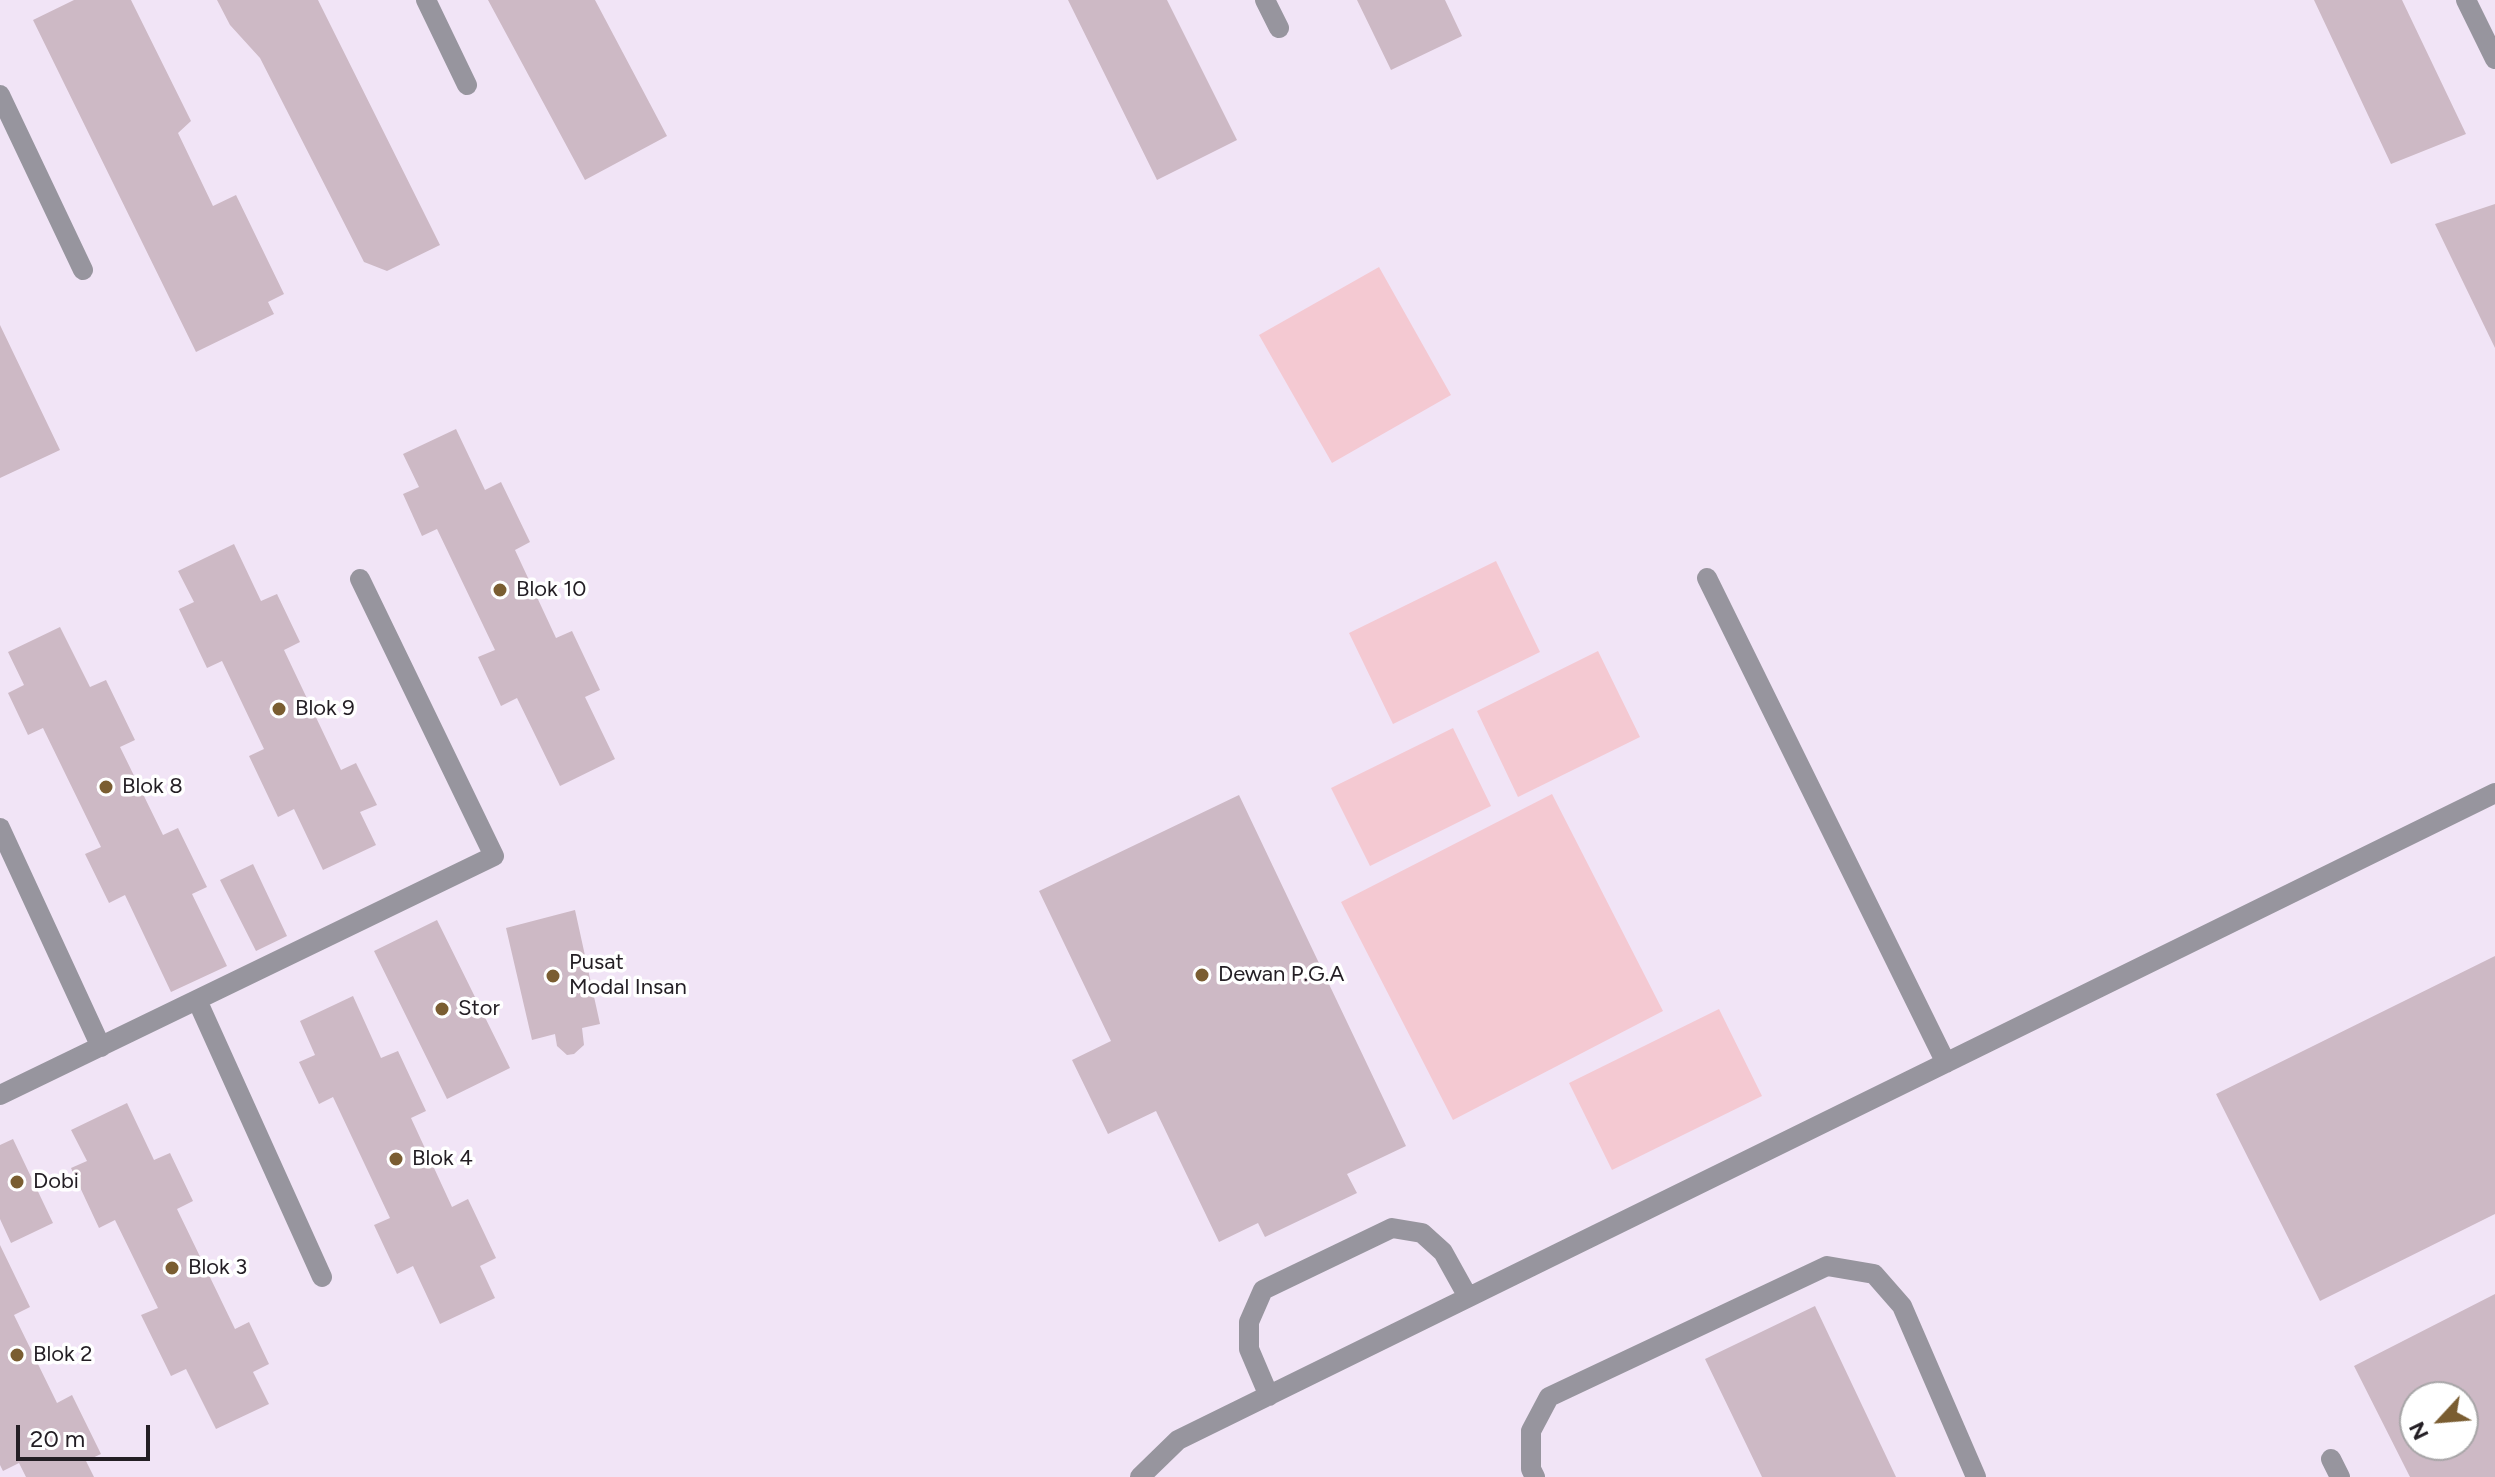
<!DOCTYPE html>
<html>
<head>
<meta charset="utf-8">
<style>
  body { margin:0 }
  #map { position:relative; width:2495px; height:1477px; overflow:hidden; background:#f1e4f6; font-family:Figtree,sans-serif }
  canvas { display:block }
  .north { position:absolute; left:2399px; top:1381px; width:80px; height:80px; box-sizing:border-box; background:#fff; border:2px solid #a7a5a7; border-radius:50%; rotate:244deg; font-size:22px; font-weight:700; line-height:32px; text-align:center; color:#231e24 }
  .north::after { content:''; display:block; margin:auto; width:28px; height:36px; background:#7a5d31; clip-path:polygon(50% 0,100% 100%,50% 72%,0 100%) }
  .scale { position:absolute; left:16px; top:1425px; width:134px; height:36px; box-sizing:border-box; border:4px solid #231e24; border-top:0; padding-left:10px; font-size:24px; line-height:28px; white-space:nowrap; color:#231e24; -webkit-text-stroke:6px #fff; paint-order:stroke }
</style>
</head>
<body>
<div id="map">
<canvas width="2495" height="1477"></canvas>
<div class="north">N</div>
<div class="scale">20 m</div>
</div>
<script>
const ctx = document.querySelector('canvas').getContext('2d');
ctx.lineJoin = 'round';
function paint(path, color) { ctx.fillStyle = color; ctx.fill(path, 'evenodd'); }
const poly = rows => new Path2D(rows.map(r => 'M' + r).join(''));
function strokePath(path, color, width, dash) { ctx.strokeStyle = color; ctx.lineWidth = width; ctx.lineCap = dash ? 'butt' : 'round'; ctx.setLineDash(dash || []); ctx.stroke(path); }
function drawText(font, color, halo, rows, align = 'center') {
  ctx.font = font + ' Figtree,sans-serif'; ctx.lineWidth = 7; ctx.setLineDash([]); ctx.textBaseline = 'middle'; ctx.strokeStyle = halo; ctx.fillStyle = color; for (const [text, x, y, turn = 0] of rows) {
    ctx.save(); ctx.translate(x, y); ctx.rotate((+turn || 0) * Math.PI / 180); ctx.textAlign = isNaN(turn) ? turn : align; if (halo) ctx.strokeText(text, 0, 0); ctx.fillText(text, 0, 0); ctx.restore();
  }
}
paint(poly([
  [1379,267,1451,395,1332,463,1259,335],
  [1496,561,1540,652,1393,724,1349,633],
  [1598,651,1640,737,1518,797,1477,711],
  [1453,728,1491,806,1370,866,1331,788],
  [1552,794,1663,1011,1453,1120,1341,902],
  [1719,1009,1762,1096,1612,1170,1569,1083]
]), '#f4c9d2');
paint(poly([
  [74,0,131,0,191,121,178,133,213,206,236,195,284,294,268,302,274,314,196,352,33,20],
  [217,0,318,0,440,245,387,271,364,262,260,58,230,25],
  [488,0,595,0,667,136,585,180],
  [1068,0,1167,0,1237,140,1157,180],
  [1357,0,1445,0,1462,36,1391,70],
  [2314,0,2402,0,2466,134,2391,164],
  [2495,204,2495,348,2435,224],
  [0,325,60,450,0,478],
  [456,429,485,490,501,482,530,542,515,550,556,638,572,631,600,690,585,697,615,759,560,786,517,698,501,706,478,657,495,650,437,529,422,536,403,494,419,487,403,454],
  [234,544,261,601,277,594,300,642,284,650,341,770,356,763,377,805,360,812,376,845,323,870,294,809,278,817,249,756,264,749,222,661,207,668,179,609,194,602,178,571],
  [60,627,90,687,106,680,135,740,120,747,163,835,178,828,207,887,192,894,227,966,171,992,125,895,109,903,85,854,101,847,43,728,28,735,8,693,24,685,8,652],
  [1239,795,1406,1146,1347,1174,1357,1193,1265,1237,1258,1223,1219,1242,1156,1111,1108,1134,1072,1060,1111,1041,1039,891],
  [253,864,287,936,256,951,220,880],
  [575,910,600,1024,582,1028,584,1045,574,1054,567,1055,557,1046,555,1034,532,1040,506,928],
  [437,920,510,1068,447,1099,374,951],
  [2495,956,2495,1214,2320,1301,2216,1094],
  [353,996,381,1058,398,1051,426,1111,411,1118,452,1207,468,1199,496,1258,480,1266,495,1298,440,1324,413,1266,397,1274,374,1225,390,1218,333,1097,319,1104,299,1062,315,1055,300,1021],
  [127,1103,154,1160,170,1153,193,1201,177,1209,235,1329,249,1322,269,1364,253,1372,269,1404,216,1429,186,1369,171,1376,141,1315,158,1308,115,1220,99,1228,71,1168,87,1161,71,1130],
  [13,1139,53,1223,11,1243,0,1219,0,1145],
  [0,1245,30,1307,14,1315,57,1403,72,1395,101,1454,86,1461,94,1477,26,1477,19,1463,3,1471,0,1465],
  [2495,1294,2495,1477,2410,1477,2354,1366],
  [2415,1397,2463,1397,2463,1445,2415,1445],
  [1815,1306,1896,1477,1762,1477,1705,1359]
]), '#cdb9c5');
strokePath(poly([
  [426,0,467,85],
  [1265,0,1279,28],
  [2466,0,2495,59],
  [0,95,83,270],
  [1707,578,1946,1063],
  [0,828,101,1047],
  [197,1000,322,1277],
  [0,1095,494,856,360,579],
  [1269,1396,1249,1349,1249,1322,1263,1290,1392,1228,1422,1233,1443,1252,1468,1297],
  [2331,1459,2340,1477],
  [1140,1477,1178,1440,2495,793],
  [1535,1477,1531,1469,1531,1431,1549,1397,1827,1266,1874,1274,1902,1306,1976,1477]
]), '#97959e', 20);
for (const [x, y, r, color] of [
  [500,590,8,"#7a5d31"],
  [279,709,8,"#7a5d31"],
  [106,787,8,"#7a5d31"],
  [1202,975,8,"#7a5d31"],
  [553,976,8,"#7a5d31"],
  [442,1009,8,"#7a5d31"],
  [396,1159,8,"#7a5d31"],
  [17,1182,8,"#7a5d31"],
  [172,1268,8,"#7a5d31"],
  [17,1355,8,"#7a5d31"]
]) { const dot = new Path2D(); dot.arc(x, y, r, 0, 2 * Math.PI); ctx.fillStyle = color; ctx.fill(dot); strokePath(dot, '#fff', 3); }
drawText('22px', '#231e24', '#fff', [
  ["Blok 10",516,590],
  ["Blok 9",295,709],
  ["Blok 8",122,787],
  ["Pusat",569,963],
  ["Modal Insan",569,988],
  ["Dewan P.G.A",1218,975],
  ["Stor",458,1009],
  ["Blok 4",412,1159],
  ["Dobi",33,1182],
  ["Blok 3",188,1268],
  ["Blok 2",33,1355]
], 'left');
</script>
</body>
</html>
